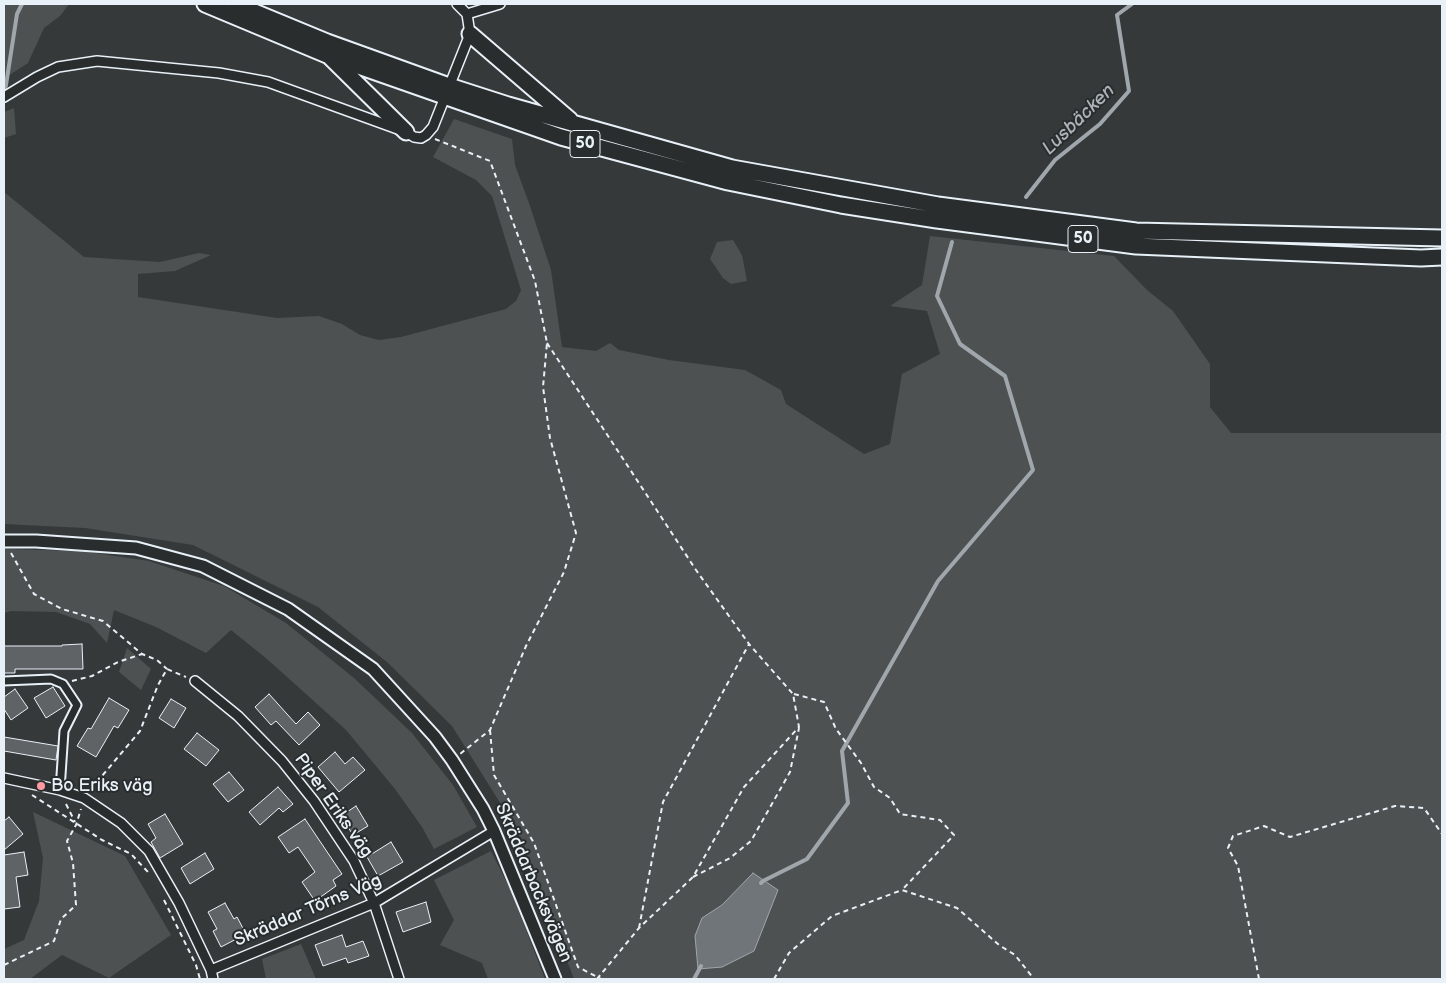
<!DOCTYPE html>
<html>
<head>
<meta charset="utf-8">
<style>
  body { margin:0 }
  #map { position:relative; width:1446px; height:983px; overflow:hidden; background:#35393a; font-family:"Balsamiq Sans",sans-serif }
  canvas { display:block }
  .frame { position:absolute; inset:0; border:5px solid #e8f1f8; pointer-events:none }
</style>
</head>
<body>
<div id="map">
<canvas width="1446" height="983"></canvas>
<div class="frame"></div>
</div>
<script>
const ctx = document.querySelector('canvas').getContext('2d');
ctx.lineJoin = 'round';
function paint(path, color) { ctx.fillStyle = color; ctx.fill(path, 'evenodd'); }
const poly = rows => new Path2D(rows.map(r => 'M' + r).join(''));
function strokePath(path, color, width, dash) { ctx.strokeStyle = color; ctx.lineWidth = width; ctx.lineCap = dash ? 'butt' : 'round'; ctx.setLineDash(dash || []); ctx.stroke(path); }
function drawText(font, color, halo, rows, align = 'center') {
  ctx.font = font + ' "Balsamiq Sans",sans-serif'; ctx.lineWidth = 4; ctx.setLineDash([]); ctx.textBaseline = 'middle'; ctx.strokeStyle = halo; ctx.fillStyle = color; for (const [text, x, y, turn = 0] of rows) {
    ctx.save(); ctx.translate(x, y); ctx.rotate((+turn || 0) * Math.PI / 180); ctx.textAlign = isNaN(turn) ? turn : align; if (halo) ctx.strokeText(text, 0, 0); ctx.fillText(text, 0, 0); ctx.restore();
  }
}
paint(poly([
  [4,4,69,4,60,16,44,28,28,63,5,78,4,76],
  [14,108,16,134,4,138,4,112],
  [454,119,512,139,515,165,529,203,551,270,562,347,596,351,610,343,619,350,669,360,745,370,781,390,786,404,864,454,890,444,902,374,940,354,927,311,890,306,922,285,930,236,1114,256,1147,290,1173,311,1210,364,1210,407,1231,433,1442,433,1442,979,574,979,517,830,452,726,388,663,318,607,193,545,85,528,4,524,4,192,84,257,160,262,199,253,211,255,175,271,138,274,138,297,277,318,319,316,342,324,360,335,379,340,401,337,506,309,516,301,521,290,492,196,476,180,433,157],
  [753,873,763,881,702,918,722,905],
  [733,240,742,255,747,281,731,284,723,278,710,259,717,242],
  [4,549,81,551,149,561,224,586,286,623,354,678,412,733,453,785,477,827,434,849,422,827,395,789,346,730,267,659,231,630,206,653,156,627,114,610,107,643,90,624,56,612,11,611,4,613],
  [127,648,151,669,141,690,119,672],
  [33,812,125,856,171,935,109,978,62,955,30,979,4,979,4,949,24,940,39,901,43,858],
  [491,851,511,891,545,979,488,979,482,963,440,945,454,920,434,880],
  [301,944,316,979,266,979,262,959]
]), '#4d5152');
const water = poly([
  [753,873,778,890,754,951,722,967,698,969,695,936,702,918,722,905,753,873]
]);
paint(water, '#707579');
strokePath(water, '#a0a7ac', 1);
strokePath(poly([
  [4,91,6,85,17,14,22,4],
  [1026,197,1055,160,1100,124,1129,91,1117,15,1132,4],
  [761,883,763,881,807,859,848,803,842,751,938,581,1033,470,1005,376,960,344,937,296,952,242],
  [694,979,701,966]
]), '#a0a7ac', 4);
const building = poly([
  [82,644,83,669,15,669,15,673,4,673,4,646,62,646,62,645,82,644],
  [53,687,65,706,46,718,34,698,53,687],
  [15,689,28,708,11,720,4,709,4,697,15,689],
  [269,694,296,724,308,712,320,725,299,745,276,721,271,725,255,707,269,694],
  [109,698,129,710,118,728,114,726,96,757,77,746,88,728,91,729,109,698],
  [171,699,186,708,174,728,159,718,171,699],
  [197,733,219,750,206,766,184,749,197,733],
  [4,737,58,746,56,760,4,751,4,737],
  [335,752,345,764,353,757,365,770,339,792,318,767,335,752],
  [229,772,244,790,228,802,213,784,229,772],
  [278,787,293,804,283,812,279,808,260,825,249,812,278,787],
  [356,806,368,826,353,835,341,816,356,806],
  [165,814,183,844,160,858,151,842,156,838,148,824,165,814],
  [9,817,23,834,4,850,4,821,9,817],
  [305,819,342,874,333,880,336,886,315,901,302,882,315,872,298,847,289,853,278,837,305,819],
  [391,842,403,862,378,876,367,857,391,842],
  [24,852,28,875,16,877,20,907,4,909,4,855,24,852],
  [205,853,214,869,190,884,181,868,205,853],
  [426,902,431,922,403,932,396,912,426,902],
  [225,903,234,919,237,917,246,934,221,947,213,931,217,929,208,912,225,903],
  [342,935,346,947,363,941,369,956,348,963,346,958,323,966,315,945,342,935]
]);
paint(building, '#5f6365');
strokePath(building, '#e8f1f8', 1);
const pedestrian = poly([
  [4,681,51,679,63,684,77,705,64,731,60,790]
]);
const minor = poly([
  [467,14,500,4],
  [4,97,37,77,58,67,97,61,219,73,268,82,406,132,414,137,421,138,426,135,433,127,470,34,467,14,457,4],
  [195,681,238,716,282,761,314,801,354,861,374,903,399,979],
  [4,778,60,790,84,798,121,823,149,851,179,903,211,970,213,979],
  [211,970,374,903,494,831]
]);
const tertiary = poly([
  [4,541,36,541,136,548,203,566,288,609,373,669,435,737,452,760,483,809,494,831,555,979]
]);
const trunk = poly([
  [205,4,327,55,561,137,728,182,841,205,937,220,1136,246,1421,258,1442,257],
  [235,4,327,42,449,86,508,105,732,168,938,205,1136,231,1442,238],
  [470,34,570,120],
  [330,57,406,132]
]);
strokePath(pedestrian, '#e8f1f8', 11);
strokePath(minor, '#e8f1f8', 12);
strokePath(tertiary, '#e8f1f8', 15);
strokePath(trunk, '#e8f1f8', 19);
strokePath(poly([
  [435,139,490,161,535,281,547,343,543,387,550,438,576,533,564,572,526,646,490,730,460,754],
  [547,343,696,570,749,644,793,694,799,727,744,787,693,877,639,928,597,979],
  [11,553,34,594,62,609,103,621,142,654,157,660,167,669],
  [72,681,92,676,118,662,142,654],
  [794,694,824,702,836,729,861,763,874,787,890,798,900,814,940,820,954,835,902,890],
  [490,730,494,775,534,843,578,967,601,979],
  [91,789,140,731,158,685,167,669,186,677],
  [32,795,102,840,131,854,148,872],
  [66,804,75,822],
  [693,877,730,858,751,841,790,772,799,728],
  [164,900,196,965,200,979],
  [639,928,663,802,749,644],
  [4,965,54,941,61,919,76,905,73,863,67,841,76,825,81,809],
  [774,979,789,953,832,916,902,890,957,908,999,945,1015,955,1034,979],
  [1259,979,1238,866,1228,848,1233,836,1264,826,1290,837,1395,806,1424,808,1442,834]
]), '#e8f1f8', 2, [5, 4]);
strokePath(pedestrian, '#2a2d2e', 7);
strokePath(minor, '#2a2d2e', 9);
strokePath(tertiary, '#2a2d2e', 11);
strokePath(trunk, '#2a2d2e', 15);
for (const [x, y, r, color] of [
  [41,786,5,"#ff9aa2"]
]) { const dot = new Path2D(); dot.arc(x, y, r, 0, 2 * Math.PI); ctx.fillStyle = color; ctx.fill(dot); strokePath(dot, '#2a2d2e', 2); }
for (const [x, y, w] of [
  [585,144,30],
  [1083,239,30]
]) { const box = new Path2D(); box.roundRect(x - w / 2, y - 13.5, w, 27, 4); ctx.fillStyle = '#2a2d2e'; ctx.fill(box); strokePath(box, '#e8f1f8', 1); }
drawText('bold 16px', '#e8f1f8', null, [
  ["50",585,144],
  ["50",1083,239]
]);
drawText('18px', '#e8f1f8', '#2a2d2e', [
  ["Bo Eriks väg",51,786]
], 'left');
drawText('18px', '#e8f1f8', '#2a2d2e', [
  ["Piper Eriks väg",333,806,55],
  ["Skräddarbacksvägen",533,883,67],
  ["Skräddar Törns Väg",308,911,-23]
]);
drawText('italic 19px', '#acb3b8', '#2a2d2e', [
  ["Lusbäcken",1079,120,-44]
]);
</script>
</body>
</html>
